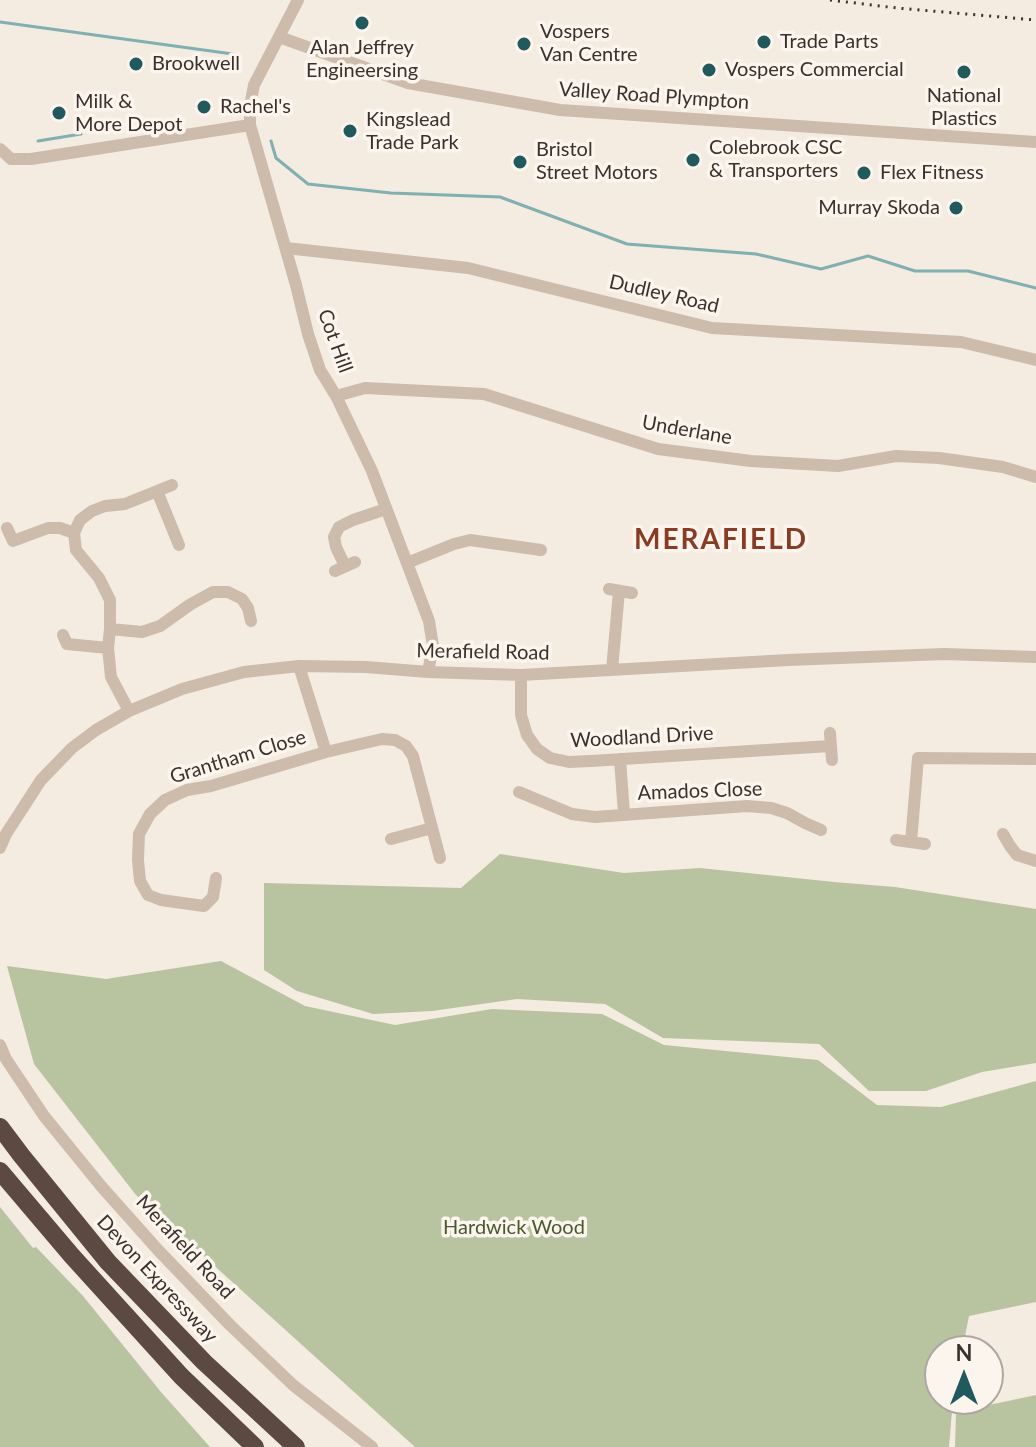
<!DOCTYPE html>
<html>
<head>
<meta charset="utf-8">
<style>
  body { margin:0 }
  #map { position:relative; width:1036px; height:1447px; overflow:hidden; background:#f4ebe1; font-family:Lato,sans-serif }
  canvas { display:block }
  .north { position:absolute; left:924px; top:1335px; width:80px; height:80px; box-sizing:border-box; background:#fbf5ee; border:2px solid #aea6a0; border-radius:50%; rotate:0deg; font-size:22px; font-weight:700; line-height:32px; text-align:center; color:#3b302b }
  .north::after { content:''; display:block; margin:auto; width:28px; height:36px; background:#1f5a5e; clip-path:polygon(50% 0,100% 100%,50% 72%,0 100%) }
</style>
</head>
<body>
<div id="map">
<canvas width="1036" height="1447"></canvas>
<div class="north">N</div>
</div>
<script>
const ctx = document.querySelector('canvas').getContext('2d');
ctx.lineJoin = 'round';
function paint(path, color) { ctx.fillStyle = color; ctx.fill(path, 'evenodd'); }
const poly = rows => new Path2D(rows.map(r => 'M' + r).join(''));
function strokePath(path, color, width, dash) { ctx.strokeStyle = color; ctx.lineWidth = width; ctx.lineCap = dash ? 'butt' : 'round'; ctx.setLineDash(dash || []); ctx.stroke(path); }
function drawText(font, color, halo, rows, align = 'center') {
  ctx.font = font + ' Lato,sans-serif'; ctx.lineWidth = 7; ctx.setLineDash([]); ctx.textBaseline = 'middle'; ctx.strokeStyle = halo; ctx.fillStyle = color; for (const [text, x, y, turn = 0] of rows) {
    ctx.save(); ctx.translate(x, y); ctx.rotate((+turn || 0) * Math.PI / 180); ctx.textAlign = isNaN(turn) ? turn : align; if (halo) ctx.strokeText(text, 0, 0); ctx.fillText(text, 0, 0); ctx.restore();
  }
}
paint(poly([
  [500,854,624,873,700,868,834,882,895,887,1036,909,1036,1063,982,1072,926,1091,869,1091,819,1044,663,1038,605,1004,517,999,432,1011,373,1014,297,991,264,970,264,883,461,888],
  [221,961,305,1006,395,1025,492,1009,602,1014,664,1045,818,1060,877,1105,941,1107,1036,1081,1036,1302,969,1316,962,1351,940,1351,940,1399,953,1399,949,1447,415,1447,136,1195,34,1064,7,966,106,979],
  [0,1207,33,1248,36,1247,83,1296,161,1392,210,1447,0,1447],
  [1036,1395,1036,1447,955,1447,956,1412]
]), '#b8c4a0');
strokePath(poly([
  [0,22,240,55],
  [38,141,81,134],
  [271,141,276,158,308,184,391,193,500,197,627,244,756,254,821,269,868,256,915,271,968,271,1036,288]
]), '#7fb0b2', 3);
strokePath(poly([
  [298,0,254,85,250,106,250,125,296,285,308,334,320,370,336,396,372,471,429,621,433,646,428,672],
  [279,37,408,83,560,110,1036,142],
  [0,149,11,159,31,159,250,125],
  [286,248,468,268,712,328,961,342,1036,360],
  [336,396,365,388,484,394,658,449,751,461,838,466,896,456,939,458,1003,467,1036,477],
  [157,491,179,545],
  [7,528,13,541,48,528,60,528,74,533],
  [407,563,454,544,470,540,541,550],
  [345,566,336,547,334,537,339,527,353,520,386,509],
  [335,571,355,562],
  [609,589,632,593],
  [110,629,142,632,160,626,191,604,213,592,228,592,242,599,248,608,251,621],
  [63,635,67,644,108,648],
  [299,666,326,752],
  [612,670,619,591],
  [521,675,521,715,527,735,537,749,550,758,569,762,591,761,830,746],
  [129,711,111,677,108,648,110,629,110,600,99,578,76,550,74,533,80,520,92,511,105,506,125,504,172,485],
  [830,733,832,760],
  [620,759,624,814],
  [519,792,572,814,595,817,747,806,771,808,787,813,805,823,821,830],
  [1003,834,1010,846,1017,855,1036,861],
  [391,839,432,828],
  [896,840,925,844],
  [911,842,918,758,1036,759],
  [0,848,6,834,41,780,72,748,96,730,129,711,182,689,244,672,299,666,366,667,428,672,521,675,788,660,944,654,1036,657],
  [216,878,213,897,204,906,161,900,148,895,140,881,138,860,139,834,150,814,165,800,187,790,211,786,326,752,382,739,395,740,406,746,413,756,440,858],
  [0,1045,6,1059,44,1116,101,1186,158,1250,230,1325,293,1385,372,1447]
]), '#cdbbac', 12);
strokePath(poly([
  [0,1127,21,1155,108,1262,204,1362,296,1447],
  [0,1171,72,1256,181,1376,255,1447]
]), '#5c4a42', 18);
strokePath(poly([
  [830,0,897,8,1036,20]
]), '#3b302b', 3, [2, 6]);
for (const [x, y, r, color] of [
  [362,23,8,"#1f5a5e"],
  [764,42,8,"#1f5a5e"],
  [524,44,8,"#1f5a5e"],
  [136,64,8,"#1f5a5e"],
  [709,70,8,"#1f5a5e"],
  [964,72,8,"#1f5a5e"],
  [204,107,8,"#1f5a5e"],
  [59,113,8,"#1f5a5e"],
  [350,131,8,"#1f5a5e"],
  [693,160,8,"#1f5a5e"],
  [520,162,8,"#1f5a5e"],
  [864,173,8,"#1f5a5e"],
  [956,208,8,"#1f5a5e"]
]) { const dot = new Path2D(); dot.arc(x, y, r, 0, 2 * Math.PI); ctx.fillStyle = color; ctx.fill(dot); strokePath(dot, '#fbf5ee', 3); }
drawText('20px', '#3b302b', '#fbf5ee', [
  ["Vospers",540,32],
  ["Van Centre",540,55],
  ["Trade Parts",780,42],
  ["Alan Jeffrey",362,48,"center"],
  ["Engineersing",362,71,"center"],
  ["Brookwell",152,64],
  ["Vospers Commercial",725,70],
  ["National",964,96,"center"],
  ["Plastics",964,119,"center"],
  ["Milk &",75,102],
  ["More Depot",75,125],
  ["Rachel's",220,107],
  ["Kingslead",366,120],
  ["Trade Park",366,143],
  ["Colebrook CSC",709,148],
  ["& Transporters",709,171],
  ["Bristol",536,150],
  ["Street Motors",536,173],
  ["Flex Fitness",880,173],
  ["Murray Skoda",940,208,"right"]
], 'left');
drawText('20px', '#3b302b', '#fbf5ee', [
  ["Valley Road Plympton",654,96,4],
  ["Dudley Road",664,294,13],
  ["Cot Hill",335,341,70],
  ["Underlane",687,430,10],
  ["Merafield Road",483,652,1],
  ["Woodland Drive",642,737,-3],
  ["Grantham Close",238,757,-17],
  ["Amados Close",700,791,-2],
  ["Merafield Road",185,1247,47],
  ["Devon Expressway",157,1279,47]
]);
drawText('20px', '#4a5a2e', '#fbf5ee', [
  ["Hardwick Wood",514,1228]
]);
ctx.letterSpacing = '2px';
drawText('bold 28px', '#8c3b22', '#fbf5ee', [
  ["MERAFIELD",721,540]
]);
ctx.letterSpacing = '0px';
</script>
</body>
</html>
